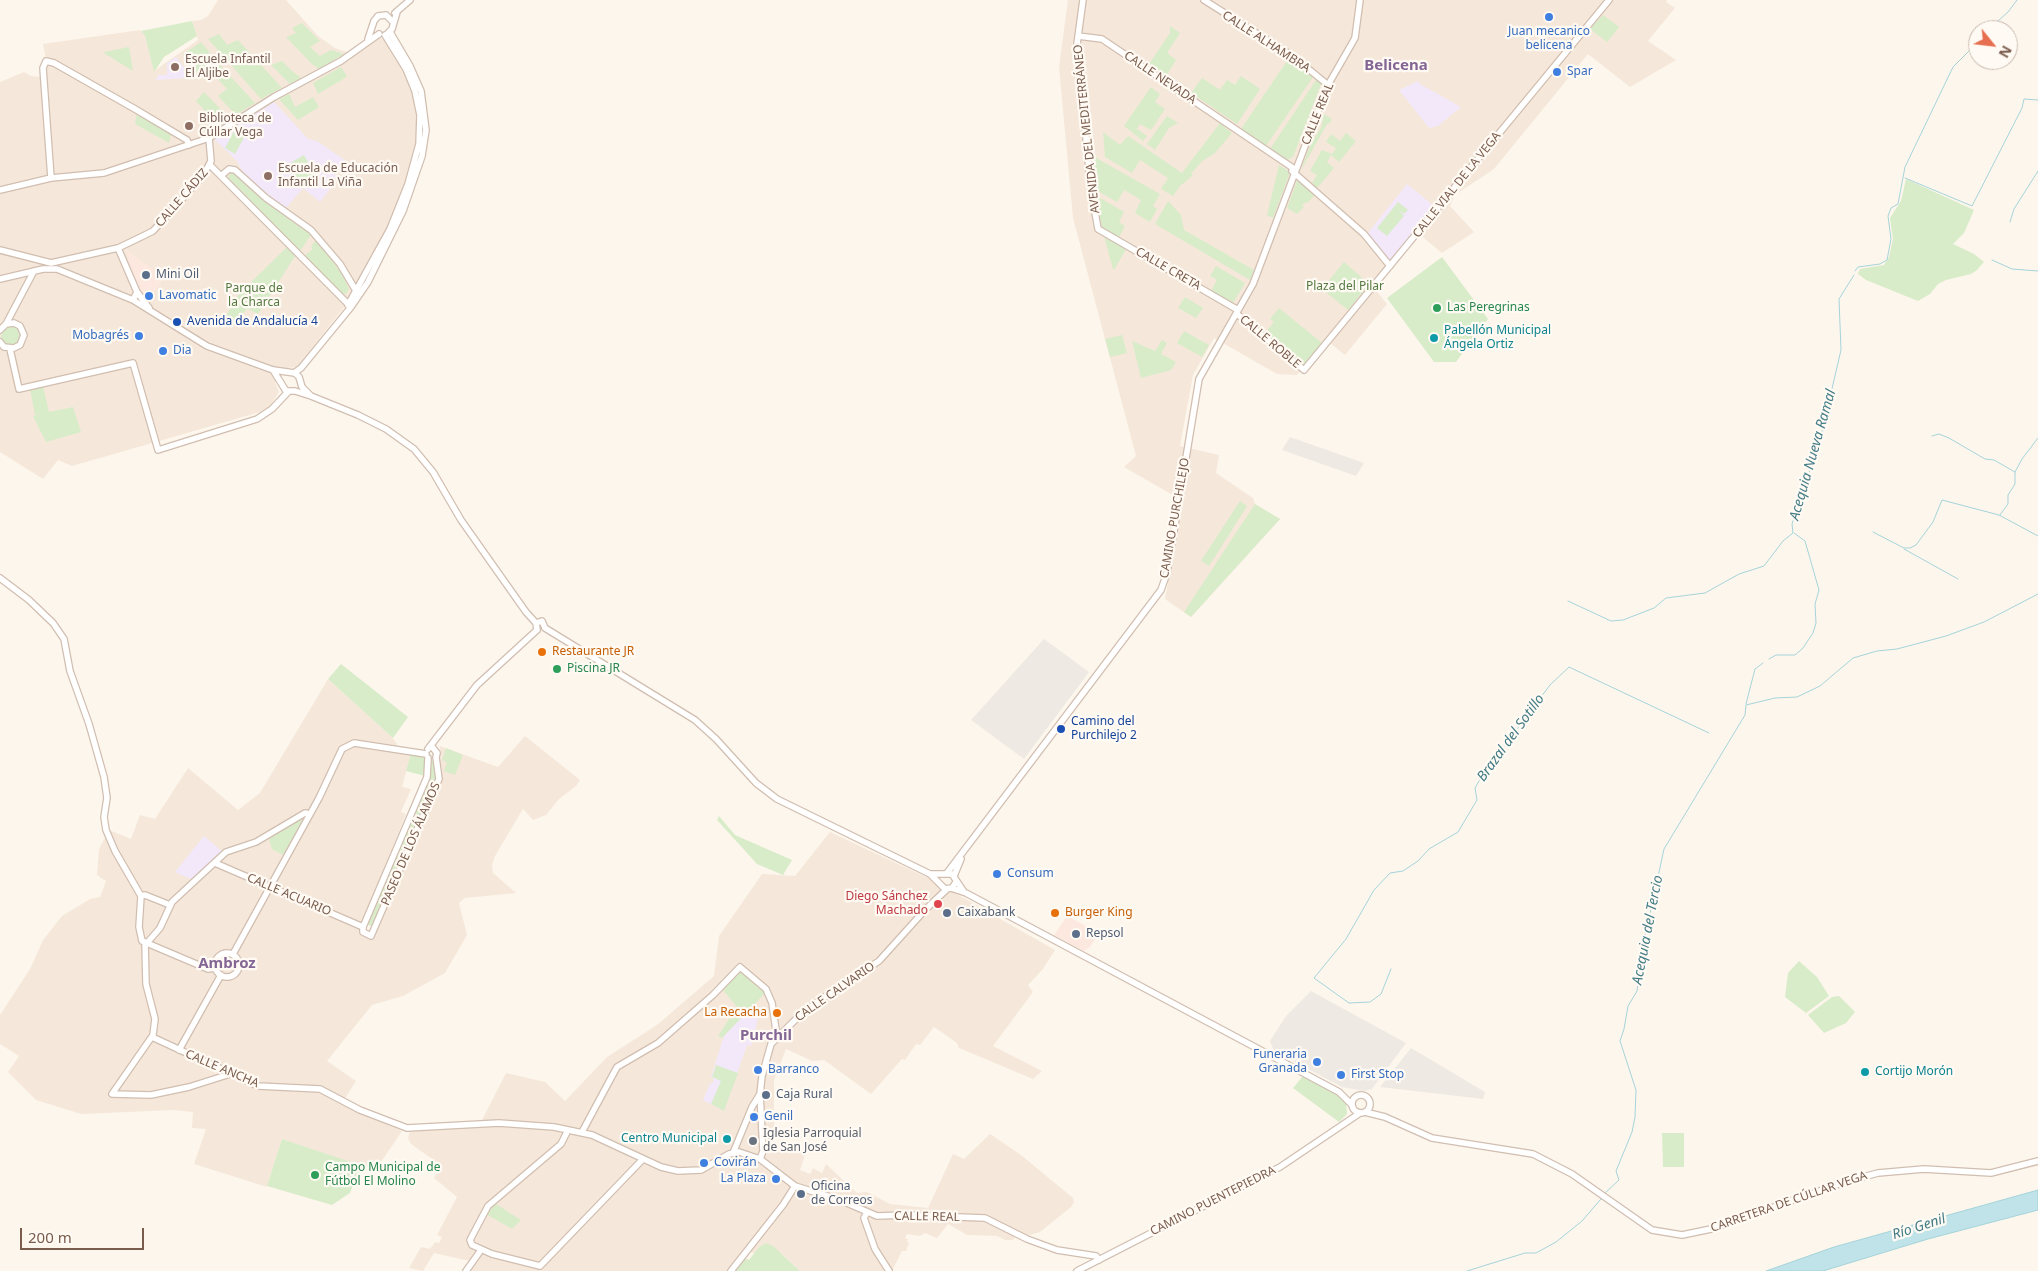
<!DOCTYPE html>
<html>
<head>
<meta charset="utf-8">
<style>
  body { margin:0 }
  #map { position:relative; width:2038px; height:1271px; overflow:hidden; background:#fdf6ec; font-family:"Noto Sans",sans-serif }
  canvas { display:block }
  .north { position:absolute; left:1968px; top:20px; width:50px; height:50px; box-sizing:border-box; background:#fffaf3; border:1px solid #cabbb1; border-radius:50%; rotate:119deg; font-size:14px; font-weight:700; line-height:20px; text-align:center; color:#7a5c4d }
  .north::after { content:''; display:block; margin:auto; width:18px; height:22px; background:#e76f51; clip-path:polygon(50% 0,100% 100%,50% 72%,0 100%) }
  .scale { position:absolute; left:20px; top:1228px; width:124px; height:22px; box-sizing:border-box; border:2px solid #7a5c4d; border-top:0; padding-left:6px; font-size:15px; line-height:18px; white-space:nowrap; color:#7a5c4d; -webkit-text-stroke:4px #fffaf3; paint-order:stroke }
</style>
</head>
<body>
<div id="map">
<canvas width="2038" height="1271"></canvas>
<div class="north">N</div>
<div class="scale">200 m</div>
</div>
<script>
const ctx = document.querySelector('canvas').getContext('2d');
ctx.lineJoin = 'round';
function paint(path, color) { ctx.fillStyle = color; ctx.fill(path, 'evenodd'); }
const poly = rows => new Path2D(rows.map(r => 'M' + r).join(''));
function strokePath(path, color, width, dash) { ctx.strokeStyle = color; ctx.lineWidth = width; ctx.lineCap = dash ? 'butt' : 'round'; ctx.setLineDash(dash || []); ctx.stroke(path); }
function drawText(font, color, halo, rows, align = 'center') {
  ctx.font = font + ' "Noto Sans",sans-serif'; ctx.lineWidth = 4.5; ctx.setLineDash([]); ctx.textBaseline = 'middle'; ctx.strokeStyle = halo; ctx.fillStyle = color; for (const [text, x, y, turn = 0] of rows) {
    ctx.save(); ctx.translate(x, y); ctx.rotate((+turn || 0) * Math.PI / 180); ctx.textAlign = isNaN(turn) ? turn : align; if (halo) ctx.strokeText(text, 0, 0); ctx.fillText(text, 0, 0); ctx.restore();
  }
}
paint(poly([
  [218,0,286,0,318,36,335,48,352,54,376,37,385,39,409,81,417,109,417,143,405,186,386,232,345,306,297,367,286,368,279,374,275,382,279,392,270,406,260,412,72,466,58,460,43,479,0,452,0,82,24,72,31,76,41,77,46,59,43,44,140,30,145,36,154,71,198,40,192,21,201,20,208,16],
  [1068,0,1667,0,1666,2,1675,8,1648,41,1676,60,1630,87,1588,54,1494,169,1455,195,1450,206,1474,232,1442,253,1419,234,1374,288,1387,304,1345,355,1325,339,1297,375,1277,374,1214,338,1193,375,1180,446,1219,455,1216,473,1253,498,1255,504,1280,519,1191,617,1165,599,1183,501,1124,467,1136,456,1073,218,1059,67],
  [328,679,391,736,397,744,396,750,411,753,402,787,411,789,401,812,406,814,360,928,374,934,441,779,440,746,498,767,525,736,580,780,576,786,559,799,546,815,533,820,523,809,495,856,492,865,493,873,516,893,465,898,459,903,467,935,445,973,403,996,372,1005,327,1061,356,1081,342,1103,402,1131,383,1159,373,1170,282,1139,267,1187,194,1164,206,1129,192,1128,193,1112,173,1110,81,1114,36,1100,8,1072,19,1056,0,1044,0,1015,30,969,43,940,62,916,90,899,100,897,106,881,97,875,99,849,109,830,131,839,140,815,155,819,188,768,238,810,260,793],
  [830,832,932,880,1055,950,1043,969,1028,985,1033,992,993,1046,1042,1071,1033,1079,959,1048,957,1043,934,1027,920,1045,916,1044,905,1060,902,1059,871,1094,824,1060,812,1061,786,1049,774,1080,774,1144,783,1145,783,1151,806,1152,800,1170,810,1174,813,1168,822,1173,826,1164,857,1193,867,1192,890,1204,928,1208,953,1154,964,1159,990,1134,1021,1155,1073,1198,1074,1202,1071,1207,1040,1232,1026,1236,1017,1232,1013,1240,1005,1240,997,1236,967,1235,948,1224,937,1238,925,1233,920,1236,907,1234,905,1238,908,1239,907,1242,909,1243,906,1251,902,1251,892,1271,800,1271,783,1255,759,1247,754,1254,746,1249,728,1271,469,1271,474,1262,434,1253,423,1271,409,1268,421,1247,430,1249,435,1242,439,1243,442,1237,437,1235,457,1197,434,1178,442,1166,411,1144,408,1138,410,1131,479,1126,506,1073,545,1082,565,1101,607,1057,657,1025,714,976,719,936,762,874,795,876]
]), '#f5e8da');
paint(poly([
  [126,249,164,278,148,301,135,285],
  [1067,916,1099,933,1090,947,1084,951,1054,935]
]), '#fde8e0');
paint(poly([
  [1290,437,1364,463,1356,476,1282,450],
  [1044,639,1089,672,1024,759,971,720],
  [1311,991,1406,1043,1372,1089,1364,1091,1342,1087,1274,1051,1270,1041,1286,1016],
  [1411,1048,1485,1092,1483,1099,1380,1087]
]), '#efe9e4');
paint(poly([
  [176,57,187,71,188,78,156,80,158,75,167,75,167,63],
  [1418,81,1420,84,1461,107,1438,126,1429,128,1399,90],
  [274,102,308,139,317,141,346,161,335,175,335,183,320,202,303,188,286,208,255,184,241,169,237,161,214,139],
  [1407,184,1434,206,1390,261,1367,234],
  [204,836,223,852,193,880,175,872],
  [743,1015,758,1019,751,1046,747,1045,724,1111,703,1100,710,1083,712,1084,714,1079,711,1077,724,1036]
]), '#f3e8fa');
paint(poly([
  [1603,15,1619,27,1607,42,1590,29],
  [192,21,197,36,164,57,154,72,145,36,141,31],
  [302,23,320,41,310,47,320,56,331,50,344,54,319,69,312,64,286,37,296,33,292,28],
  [1170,26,1180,33,1167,53,1176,60,1166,76,1149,64,1170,33],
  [219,34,227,45,238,40,282,88,261,99,208,39],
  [201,42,210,53,201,59,209,69,218,63,255,103,236,115,218,96,227,89,213,74,204,80,183,54],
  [129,47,133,71,104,53,104,52],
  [1289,58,1313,77,1266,146,1241,129],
  [282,61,291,70,301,78,290,84,271,65],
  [341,67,347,76,345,78,318,94,313,83],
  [1241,76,1260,89,1237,124,1191,93,1202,78,1220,90,1227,80,1235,85],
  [1316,80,1321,84,1293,157,1287,160,1270,149],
  [1151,87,1160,94,1155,102,1165,109,1151,130,1140,124,1137,129,1147,136,1143,141,1124,126],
  [204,92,230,119,219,126,196,101],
  [289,94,295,107,313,97,319,107,298,120,279,99],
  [137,113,168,133,172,132,169,143,135,124],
  [1324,114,1332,119,1329,124,1327,124,1300,172,1312,141,1321,128],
  [1167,116,1178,123,1169,128,1155,150,1147,144],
  [1220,123,1232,133,1214,154,1202,161,1191,174,1193,175,1180,186,1173,196,1161,189,1168,178,1140,160,1132,173,1105,157,1103,132,1120,145,1128,136,1182,173],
  [236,127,247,132,235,154,225,148],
  [1346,133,1356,141,1339,162,1331,155,1327,162,1334,168,1317,188,1312,183,1317,175,1310,171,1322,150,1332,154,1336,148,1326,142,1331,134,1340,141],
  [304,155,318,180,303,188,297,183,287,165],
  [1091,155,1160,194,1153,206,1157,209,1150,222,1135,213,1141,200,1124,190,1117,202,1094,189],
  [1279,165,1290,172,1273,218,1267,215],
  [233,172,263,200,311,235,300,251,229,179,228,176],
  [1298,178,1316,194,1307,203,1306,202,1302,205,1304,207,1297,214,1287,208],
  [1906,179,1974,210,1964,233,1953,244,1974,254,1984,262,1977,270,1971,274,1946,280,1938,284,1930,294,1918,301,1866,280,1858,274,1860,269,1884,265,1889,257,1893,239,1890,218,1901,201],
  [1095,195,1124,212,1119,222,1125,226,1119,237,1102,227],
  [1168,201,1181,215,1184,230,1254,270,1250,280,1155,224],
  [1398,202,1408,210,1404,214,1399,210,1404,216,1387,236,1377,228],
  [1104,236,1126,249,1114,270,1113,269],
  [316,240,342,274,349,289,346,294,342,293,304,256,313,249,311,246],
  [287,247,295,256,258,314,247,308,236,325,230,322,227,327,221,323,240,293],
  [1442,257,1488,319,1456,362,1434,362,1387,298],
  [1344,262,1369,284,1348,310,1322,289],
  [1216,266,1245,283,1233,303,1211,291,1217,280,1210,276],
  [1185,297,1203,308,1196,318,1178,308],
  [1279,308,1322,343,1304,366,1265,333,1274,322,1270,319],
  '1 336a10 10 0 1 1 20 0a10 10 0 1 1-20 0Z',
  [1184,331,1209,345,1202,357,1177,343],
  [1122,335,1127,353,1110,357,1105,339],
  [1162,340,1167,343,1161,354,1176,362,1171,370,1141,378,1132,341,1155,351],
  [43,386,49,412,73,407,81,432,46,442,33,416,45,413,35,415,30,389],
  [1240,501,1247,506,1209,566,1201,561],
  [1255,504,1280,519,1191,617,1184,612],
  [341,664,408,717,393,738,328,679],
  [446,748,463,755,455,775,444,771,447,762,442,760],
  [411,753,424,756,425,776,406,771],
  [435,760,437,779,420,816,412,813,430,761],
  [719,816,735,835,792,860,783,875,757,864,717,820],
  [301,818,303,820,283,855,272,849,269,839],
  [409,821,417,825,373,927,366,924],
  [1799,961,1817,977,1829,996,1806,1013,1785,997,1788,973],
  [740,971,766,992,722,1038,718,1036,737,1007,723,990],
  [1839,996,1855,1012,1846,1023,1824,1033,1808,1015,1832,997],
  [716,1065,738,1073,724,1111,711,1104,721,1081,712,1077],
  [1303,1076,1342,1097,1346,1102,1347,1114,1339,1122,1293,1088],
  [1662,1133,1684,1133,1684,1167,1663,1167],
  [282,1139,363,1166,357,1186,353,1185,350,1193,332,1205,267,1186],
  [496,1204,521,1220,512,1229,486,1214],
  [766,1243,773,1246,800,1271,734,1271,745,1258,749,1260,759,1247]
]), '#d8ecc9');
const water = poly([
  [2038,1190,2038,1210,1928,1239,1823,1271,1766,1271,1834,1247,2038,1190]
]);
paint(water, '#bfe3e8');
strokePath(water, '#a5d3da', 1);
strokePath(poly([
  [1988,30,2008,12,2017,0],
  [1905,178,1972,206,2022,108,2024,99,2038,100],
  [2010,222,2014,209,2038,171],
  [1992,260,2012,269,2038,271],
  [1855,271,1858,267,1880,264,1887,260,1891,239,1888,216,1891,208,1898,204,1905,167,1953,67,1978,42],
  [1932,436,1939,434,1949,438,1985,459,1994,460,2015,472],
  [2000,515,2008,504,2008,495,2015,484,2015,472,2022,459,2038,438],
  [1873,532,1904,548,1910,548,1916,545,1933,522,1942,500,1999,515,2038,536],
  [1904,549,1958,579],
  [1568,601,1611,621,1623,620,1654,608,1666,598,1705,593,1739,574,1764,566,1783,541,1793,533,1792,524,1820,440,1841,350,1839,299,1854,275],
  [1769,659,1776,655,1795,655,1803,648,1813,633,1816,623,1815,604,1819,590,1805,541,1794,533],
  [1746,704,1755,669,1763,663],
  [1391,969,1381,994,1370,1002,1349,1003,1314,978,1346,939,1374,890,1390,873,1403,871,1418,861,1429,849,1458,832,1477,800,1475,788,1483,774,1550,685,1569,667,1709,733],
  [1605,1193,1619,1180,1616,1171,1632,1132,1635,1117,1636,1090,1620,1041,1624,1029,1628,1006,1637,991,1643,946,1664,849,1745,715,1746,705,1775,698,1797,697,1820,686,1853,658,1877,651,1897,649,1946,636,1984,622,2038,594],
  [1467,1271,1525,1253,1536,1253,1556,1242,1582,1221,1601,1199]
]), '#a5d3da', 1);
const tertiary = poly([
  [1083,0,1077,44,1091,190,1098,229,1238,310],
  [1204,0,1294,57,1328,85],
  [395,13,410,0],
  [387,34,392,29,397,12],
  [1078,36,1102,39,1293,168,1295,172],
  [368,39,374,21,378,16,386,15,393,22],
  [210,165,351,307],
  [1292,171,1364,234,1390,266],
  [222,175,229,169,235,170,266,198,311,230,340,264,358,294],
  [51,178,43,68,46,61,54,63,135,109,187,140,189,145],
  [0,190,51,178,104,173,209,138,274,97,341,61,379,34],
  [118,248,137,292,133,300],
  [0,250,51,263,118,248,143,236,153,231,203,176,211,161,209,138],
  [0,279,43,269,57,269,133,300,207,346,273,370,295,373,299,377,302,387,311,396],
  [137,292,149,308],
  [348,305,390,229,408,184,419,144,420,115,415,91,406,69,385,35],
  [1237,314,1304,370,1609,0],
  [6,324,34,271],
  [0,330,6,324,14,323,20,326,24,335,20,345,14,348,4,347,0,342],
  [10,349,19,389,133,363,158,450,257,419,272,409,288,392],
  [273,370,286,391,295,391,311,396,358,415,386,429,414,449,433,472,461,520,526,612,536,623,537,630],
  [294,373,301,368,351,307,368,282,403,211,422,156,426,130,421,91,410,66,390,32],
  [0,578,29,600,53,623,64,639,70,671,89,724,104,777,107,798,104,817,106,830,115,851,141,896],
  [536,623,542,621,545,628],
  [545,628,695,720,716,739,756,783,777,799,930,874,945,889,952,888,956,882],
  [428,749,477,685,537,630],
  [215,863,363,927],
  [947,873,1161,590,1167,573,1199,379,1253,284,1328,85,1355,38,1360,0],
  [930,874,952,874,964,892],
  [954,876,961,859],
  [951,888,966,893,1339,1092,1352,1105],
  [141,896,139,927,142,941,208,969,215,968],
  [141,896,145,895,170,905],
  [363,927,363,932,371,936,439,779,436,757,437,753,433,748],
  [363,927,427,777,428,758],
  [145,942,146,984,155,1019,153,1035,112,1094,151,1095,189,1087,230,1074],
  [147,943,160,928,172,902,226,852,256,842,305,813,309,814],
  '215 965a12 12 0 1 1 24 0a12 12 0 1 1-24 0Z',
  [233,954,319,798,342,749,354,743,426,754],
  [152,1037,258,1086,320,1089,360,1110,407,1128,499,1123,554,1127,592,1135,661,1167,678,1171,701,1170,729,1154,739,1152,760,1159,795,1186,840,1200,877,1216,905,1215,985,1218,1027,1239,1057,1250,1096,1256,1099,1260],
  [179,1050,221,975],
  '1352 1104a9 9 0 1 1 18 0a9 9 0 1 1-18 0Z',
  [1365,1112,1385,1117,1432,1138,1533,1154,1572,1174,1652,1230,1682,1235,1711,1229,1848,1181,1878,1173,1924,1169,1991,1173,2038,1161],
  [568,1130,561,1144,488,1206,470,1240,472,1245,492,1254,540,1266,643,1159],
  [582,1132,617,1067,658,1043,713,995,740,967,766,989,772,1003,777,1037],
  [733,1153,752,1107,760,1094],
  [760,1159,763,1151,760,1094,762,1076,771,1044,800,1015,820,1000,879,961,925,910,947,889],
  [867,1212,864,1218,875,1249,889,1271],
  [466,1271,481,1250],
  [731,1271,783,1205,795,1186],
  [1077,1271,1280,1167,1360,1113]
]);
strokePath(tertiary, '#d1beb0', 8);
strokePath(tertiary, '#fff', 5.5);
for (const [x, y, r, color] of [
  [1549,17,5,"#3f7fe0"],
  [175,67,5,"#8d6e63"],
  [1557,72,5,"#3f7fe0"],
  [189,126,5,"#8d6e63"],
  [268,176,5,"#8d6e63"],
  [146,275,5,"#5c6f8a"],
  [149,296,5,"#3f7fe0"],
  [1437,308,5,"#2e9e5b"],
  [177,322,5,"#1a4fb4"],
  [139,336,5,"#3f7fe0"],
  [1434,338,5,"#0f9aa8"],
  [163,351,5,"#3f7fe0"],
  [542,652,5,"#e8710a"],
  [557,669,5,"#2e9e5b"],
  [1061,729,5,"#1a4fb4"],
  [997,874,5,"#3f7fe0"],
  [938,904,5,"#e0444e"],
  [947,913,5,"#5c6f8a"],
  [1055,913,5,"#e8710a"],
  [1076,934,5,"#5c6f8a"],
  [777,1013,5,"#e8710a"],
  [1317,1062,5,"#3f7fe0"],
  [758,1070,5,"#3f7fe0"],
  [1865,1072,5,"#0f9aa8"],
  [1341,1075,5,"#3f7fe0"],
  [766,1095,5,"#5c6f8a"],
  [754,1117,5,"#3f7fe0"],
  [727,1139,5,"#0f9aa8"],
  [753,1141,5,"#6b7280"],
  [704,1163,5,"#3f7fe0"],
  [315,1175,5,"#2e9e5b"],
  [776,1179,5,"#3f7fe0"],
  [801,1194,5,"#5c6f8a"]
]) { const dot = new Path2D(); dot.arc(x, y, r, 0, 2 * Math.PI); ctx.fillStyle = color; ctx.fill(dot); strokePath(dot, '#fffaf3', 2); }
drawText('12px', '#366cbe', '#fffaf3', [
  ["Juan mecanico",1549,32,"center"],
  ["belicena",1549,46,"center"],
  ["Spar",1567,72],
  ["Lavomatic",159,296],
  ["Mobagrés",129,336,"right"],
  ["Dia",173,351],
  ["Consum",1007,874],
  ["Funeraria",1307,1055,"right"],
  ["Granada",1307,1069,"right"],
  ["Barranco",768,1070],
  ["First Stop",1351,1075],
  ["Genil",764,1117],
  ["Covirán",714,1163],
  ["La Plaza",766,1179,"right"]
], 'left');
drawText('12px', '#7a5c4d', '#fffaf3', [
  ["CALLE ALHAMBRA",1266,42,33],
  ["CALLE NEVADA",1160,78,34],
  ["CALLE REAL",1318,114,-68],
  ["AVENIDA DEL MEDITERRÁNEO",1087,129,-96],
  ["CALLE VIAL DE LA VEGA",1457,185,-51],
  ["CALLE CÁDIZ",182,198,-49],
  ["CALLE CRETA",1168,269,30],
  ["CALLE ROBLE",1270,342,40],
  ["CAMINO PURCHILEJO",1175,518,-80],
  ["PASEO DE LOS ÁLAMOS",411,844,-67],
  ["CALLE ACUARIO",289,895,23],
  ["CALLE CALVARIO",835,992,-35],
  ["CALLE ANCHA",222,1069,23],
  ["CAMINO PUENTEPIEDRA",1213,1201,-27],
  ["CARRETERA DE CÚLLAR VEGA",1789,1202,-19],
  ["CALLE REAL",927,1217,1]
]);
drawText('12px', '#785e54', '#fffaf3', [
  ["Escuela Infantil",185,60],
  ["El Aljibe",185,74],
  ["Biblioteca de",199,119],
  ["Cúllar Vega",199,133],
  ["Escuela de Educación",278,169],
  ["Infantil La Viña",278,183]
], 'left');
drawText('12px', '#4e5e75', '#fffaf3', [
  ["Mini Oil",156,275],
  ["Caixabank",957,913],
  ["Repsol",1086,934],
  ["Caja Rural",776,1095],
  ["Oficina",811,1187],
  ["de Correos",811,1201]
], 'left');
drawText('12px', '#537a41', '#fffaf3', [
  ["Plaza del Pilar",1345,287],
  ["Parque de",254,289],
  ["la Charca",254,303]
]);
drawText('12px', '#27864d', '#fffaf3', [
  ["Las Peregrinas",1447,308],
  ["Piscina JR",567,669],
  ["Campo Municipal de",325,1168],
  ["Fútbol El Molino",325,1182]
], 'left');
drawText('12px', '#164399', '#fffaf3', [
  ["Avenida de Andalucía 4",187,322],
  ["Camino del",1071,722],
  ["Purchilejo 2",1071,736]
], 'left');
drawText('12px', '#0d838f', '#fffaf3', [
  ["Pabellón Municipal",1444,331],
  ["Ángela Ortiz",1444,345],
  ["Cortijo Morón",1875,1072],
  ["Centro Municipal",717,1139,"right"]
], 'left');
drawText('12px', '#c56008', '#fffaf3', [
  ["Restaurante JR",552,652],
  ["Burger King",1065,913],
  ["La Recacha",767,1013,"right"]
], 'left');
drawText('12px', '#be3a42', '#fffaf3', [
  ["Diego Sánchez",928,897],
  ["Machado",928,911]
], 'right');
drawText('12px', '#5b616d', '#fffaf3', [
  ["Iglesia Parroquial",763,1134],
  ["de San José",763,1148]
], 'left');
drawText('italic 14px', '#437c86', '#fffaf3', [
  ["Acequia Nueva Ramal",1813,455,-74],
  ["Brazal del Sotillo",1511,738,-54],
  ["Acequia del Tercio",1648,930,-79],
  ["Río Genil",1919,1227,-18]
]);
drawText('bold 15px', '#846695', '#fffaf3', [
  ["Belicena",1396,66],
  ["Ambroz",227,964],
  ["Purchil",766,1036]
]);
</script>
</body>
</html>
